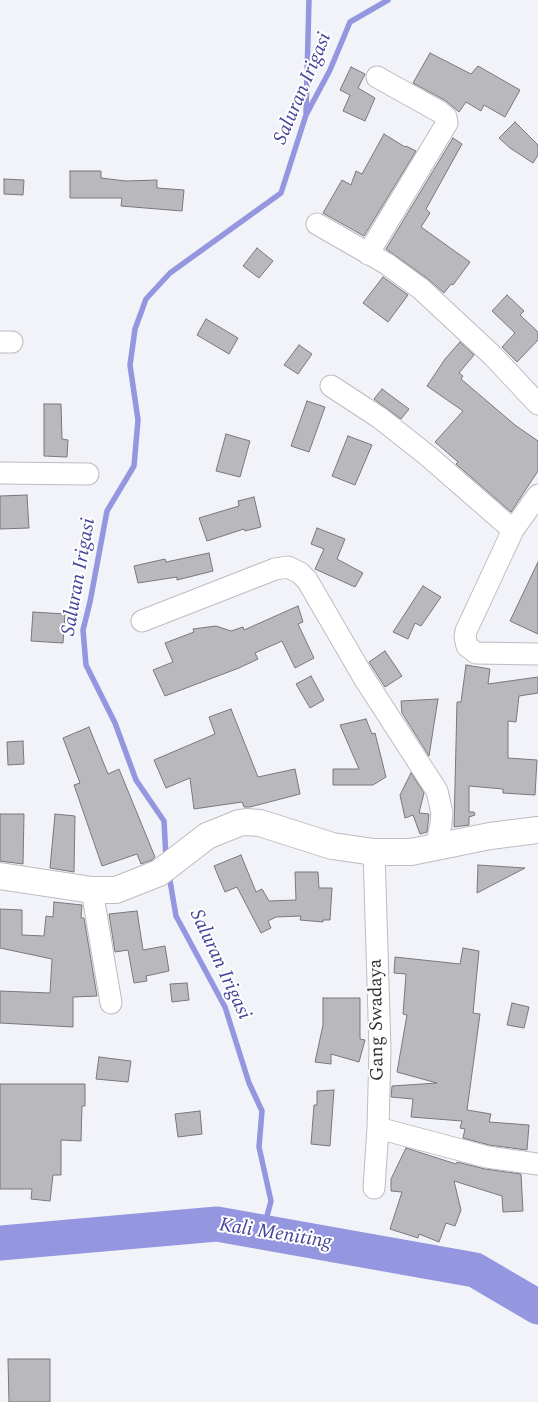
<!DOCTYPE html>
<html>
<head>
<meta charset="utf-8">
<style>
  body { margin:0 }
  canvas { display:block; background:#f2f3f8 }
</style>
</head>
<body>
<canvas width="538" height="1402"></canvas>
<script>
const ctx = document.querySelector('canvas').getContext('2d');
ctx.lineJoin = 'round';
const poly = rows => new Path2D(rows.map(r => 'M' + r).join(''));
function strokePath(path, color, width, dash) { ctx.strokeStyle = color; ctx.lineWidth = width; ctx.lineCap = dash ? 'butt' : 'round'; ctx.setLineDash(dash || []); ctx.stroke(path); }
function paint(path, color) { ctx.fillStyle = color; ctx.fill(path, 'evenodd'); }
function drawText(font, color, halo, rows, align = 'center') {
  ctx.font = font + ' Spectral,serif'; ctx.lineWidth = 4; ctx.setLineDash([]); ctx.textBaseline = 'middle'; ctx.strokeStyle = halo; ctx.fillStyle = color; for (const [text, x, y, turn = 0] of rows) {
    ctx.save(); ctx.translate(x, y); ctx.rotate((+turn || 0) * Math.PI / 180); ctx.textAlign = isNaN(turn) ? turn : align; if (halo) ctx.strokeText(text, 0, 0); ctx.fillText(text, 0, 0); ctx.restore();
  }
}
strokePath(poly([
  [306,113,309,0],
  [166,858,164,821,136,780,115,723,86,665,83,630,90,602,107,511,134,466,138,420,130,365,135,329,146,299,170,273,281,193,306,115,330,70,350,22,388,0],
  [169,875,176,916,225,1007,249,1083,262,1111,259,1147,271,1201,263,1231]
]), '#9497df', 5.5);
strokePath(poly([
  [0,1243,217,1224,475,1270,538,1307]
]), '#9497df', 35);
const building = poly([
  [430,53,471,74,478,66,520,90,505,117,484,105,481,111,466,102,459,112,446,101,413,83,430,53],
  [351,67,365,74,358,88,375,98,365,121,343,111,350,95,340,90,351,67],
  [515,122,538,145,538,155,533,163,510,148,499,138,515,122],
  [384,134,405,147,406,146,416,151,364,236,323,213,342,180,351,185,356,171,362,174,384,134],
  [453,138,462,144,426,209,430,213,421,227,470,262,453,285,451,284,444,293,428,279,386,249,453,138],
  [70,171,101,171,101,178,126,181,157,180,157,188,184,190,182,211,121,206,122,198,70,198,70,171],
  [4,179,24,180,23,195,4,194,4,179],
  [257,248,273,261,259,278,243,266,257,248],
  [383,277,408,295,388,322,363,303,383,277],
  [507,295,524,311,520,315,538,332,538,340,517,362,502,347,515,333,492,311,507,295],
  [206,319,238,338,229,354,197,335,206,319],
  [460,342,474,355,459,373,463,376,461,379,515,425,538,441,538,471,511,512,456,464,458,462,435,442,463,411,427,386,445,359,460,342],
  [299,345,312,354,298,374,284,365,299,345],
  [382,389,409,409,401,419,374,399,382,389],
  [307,401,325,407,309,452,291,446,307,401],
  [44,404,61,404,62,439,68,440,67,457,44,456,44,404],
  [226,434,250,441,240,477,216,471,226,434],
  [348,436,372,445,355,485,332,476,348,436],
  [27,495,29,528,0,529,0,496,27,495],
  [254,497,261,527,245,531,244,529,207,541,199,518,239,506,238,501,254,497],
  [317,528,345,539,337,559,363,573,355,587,315,569,324,549,311,544,317,528],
  [209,553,213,571,177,580,177,577,138,583,134,566,165,559,166,562,209,553],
  [538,562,538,634,510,621,538,562],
  [423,586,441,597,421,626,415,623,408,639,393,632,423,586],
  [298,606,303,622,298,624,314,658,295,668,282,641,255,653,258,659,239,668,165,696,153,670,173,662,165,643,194,632,193,629,216,626,231,631,243,627,244,630,298,606],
  [33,612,65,614,63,643,31,641,33,612],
  [385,651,402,676,385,687,369,662,385,651],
  [466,665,490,669,488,684,538,677,538,693,519,696,516,722,508,721,508,758,537,760,535,795,503,793,503,789,469,786,469,812,474,812,475,815,469,817,469,825,454,827,457,702,461,702,466,665],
  [311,676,324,700,310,708,296,684,311,676],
  [438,699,429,756,402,713,401,701,438,699],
  [231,709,258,777,295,769,300,794,250,807,244,807,242,802,194,809,190,778,166,788,154,760,215,734,209,717,231,709],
  [366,719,372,734,375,733,386,777,373,785,333,785,333,769,359,769,340,725,366,719],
  [89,727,108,774,119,769,155,857,152,860,141,864,137,854,102,866,74,785,80,783,63,738,89,727],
  [23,741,24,764,8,765,7,742,23,741],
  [411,773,424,793,419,813,429,814,427,832,420,834,413,815,405,818,400,795,411,773],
  [0,814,24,814,23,864,0,861,0,814],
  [55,814,75,816,74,872,50,868,55,814],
  [241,855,256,892,262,889,269,901,296,900,295,872,318,872,319,888,332,888,330,920,323,920,323,922,300,920,301,916,276,917,268,921,271,928,261,933,237,887,225,892,214,866,241,855],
  [478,865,525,868,477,893,478,865],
  [54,902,82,905,81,918,84,918,97,996,73,997,73,1027,0,1023,0,991,50,993,52,959,0,948,0,909,22,910,22,935,44,936,46,916,53,917,54,902],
  [137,911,143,950,165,946,169,971,146,976,147,981,134,983,128,950,115,952,109,914,137,911],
  [463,948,479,951,473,1013,480,1014,467,1110,491,1114,489,1122,529,1125,527,1150,489,1145,463,1138,465,1129,460,1128,462,1121,411,1117,413,1099,391,1097,392,1086,437,1083,397,1072,407,1015,403,1014,406,974,394,973,395,957,460,964,463,948],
  [187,983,189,1000,172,1002,170,984,187,983],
  [323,998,360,998,360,1039,365,1040,359,1062,331,1054,331,1064,315,1062,323,1025,323,998],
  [512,1003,529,1007,524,1028,507,1025,512,1003],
  [99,1057,131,1061,128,1082,96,1079,99,1057],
  [0,1084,85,1084,85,1106,82,1106,81,1141,61,1140,61,1175,53,1175,50,1201,31,1199,32,1189,0,1189,0,1084],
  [334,1090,330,1146,311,1144,314,1105,317,1105,317,1091,334,1090],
  [200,1111,202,1134,178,1137,175,1114,200,1111],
  [406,1148,456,1164,457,1162,485,1169,521,1174,523,1211,503,1212,502,1196,454,1181,461,1210,455,1226,446,1223,439,1242,419,1234,418,1238,390,1229,402,1192,391,1191,391,1179,406,1148],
  [8,1359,50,1359,50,1402,9,1402,8,1359]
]);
paint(building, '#b8b8bd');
strokePath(building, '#78787d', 1);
const minor = poly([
  [317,224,387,264,421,289,493,356,538,404],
  [368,254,447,123,446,117,440,112,377,77],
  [0,342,12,342],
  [331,386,380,418,428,456,513,530],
  [0,473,88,474],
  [538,495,513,530,466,631,465,637,467,646,476,653,538,654],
  [142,621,275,569,288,567,300,573,307,580,364,678,437,791,442,813,441,824,436,847],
  [374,852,380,1049,378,1128,374,1188],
  [92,890,111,1003],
  [378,1128,487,1157,538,1164]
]);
const tertiary = poly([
  [0,876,92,890,116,890,159,873,207,836,239,823,246,822,260,823,332,846,374,852,411,852,490,836,538,830]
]);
strokePath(minor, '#bcbcc1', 23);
strokePath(tertiary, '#bcbcc1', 28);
strokePath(minor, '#fff', 21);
strokePath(tertiary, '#fff', 26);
drawText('19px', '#323234', '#fff', [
  ["Gang Swadaya",378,1020,-91]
]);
drawText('italic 20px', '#474398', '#fff', [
  ["Saluran Irigasi",304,89,-67],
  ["Saluran Irigasi",80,577,-80],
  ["Saluran Irigasi",219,965,65],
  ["Kali Meniting",275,1235,9]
]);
</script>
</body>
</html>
